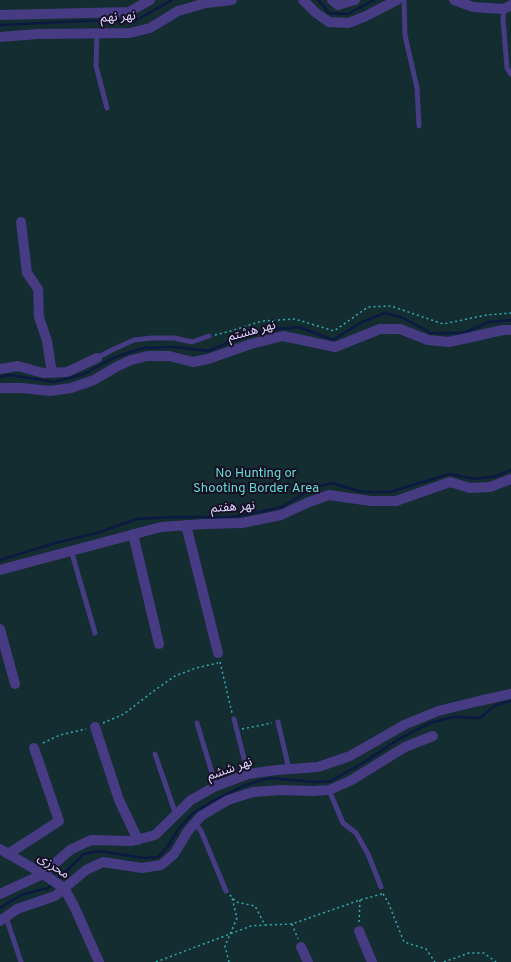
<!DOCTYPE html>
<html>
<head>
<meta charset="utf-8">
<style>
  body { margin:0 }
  canvas { display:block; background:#160f26 }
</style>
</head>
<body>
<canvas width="511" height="962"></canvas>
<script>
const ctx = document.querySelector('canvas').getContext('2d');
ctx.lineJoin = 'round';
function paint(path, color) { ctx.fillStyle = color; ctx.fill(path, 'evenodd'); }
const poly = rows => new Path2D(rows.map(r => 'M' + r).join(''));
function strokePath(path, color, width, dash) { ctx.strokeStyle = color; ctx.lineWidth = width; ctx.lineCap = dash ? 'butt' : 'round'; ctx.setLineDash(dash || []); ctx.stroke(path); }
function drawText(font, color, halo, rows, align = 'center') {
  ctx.font = font + ' Overpass,"Noto Sans Arabic",sans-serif'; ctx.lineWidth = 4; ctx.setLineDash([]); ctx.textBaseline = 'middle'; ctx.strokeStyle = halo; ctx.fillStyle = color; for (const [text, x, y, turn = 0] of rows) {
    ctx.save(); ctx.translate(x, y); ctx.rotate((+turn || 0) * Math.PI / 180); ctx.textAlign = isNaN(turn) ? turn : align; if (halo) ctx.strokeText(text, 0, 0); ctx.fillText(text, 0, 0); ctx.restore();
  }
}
paint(poly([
  [0,0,511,0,511,962,0,962]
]), '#132d30');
strokePath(poly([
  [318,0,329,13,348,14,374,0],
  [0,25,84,21,135,21,172,0],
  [0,377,10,375,54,382,84,374,115,357,144,348,176,347,208,351,233,341,267,330,299,327,333,340,362,322,385,313,401,317,431,333,464,333,489,322,511,320],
  [0,560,55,543,97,533,137,519,171,517,231,517,254,513,282,507,313,488,331,483,363,492,390,492,449,474,475,479,496,476,511,470],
  [57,880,84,854,99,851,144,858,158,857,168,846,179,828,192,814,211,802,243,786,269,778,315,782,331,781,361,764,399,739,430,723,453,717,480,718,496,705,511,701],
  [0,908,21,895,48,888,53,884]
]), '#0b1943', 2.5);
strokePath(poly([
  [215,335,234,330,262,321,295,319,334,331,368,307,391,306,443,324,487,315,511,313],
  [220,662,232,713],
  [103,723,124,714,151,693,175,676,196,668,218,663],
  [242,729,272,723],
  [43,743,60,735,86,729],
  [383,894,388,902,404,942,426,949,435,962],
  [230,895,236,902,255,906,265,925,292,924,360,900,382,894],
  [359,922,360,900],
  [292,924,298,939],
  [156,962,251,926,265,925],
  [229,962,225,946,237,918,232,898],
  [444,962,469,953,484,953,496,962]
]), '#31aeb6', 1.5, [2, 3]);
strokePath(poly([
  [404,0,405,35,417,88,419,126],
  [504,9,503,19,507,68,511,74],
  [97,33,96,66,107,108],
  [97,358,112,350,134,340,152,338,174,338,192,342,209,336],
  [71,550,95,633],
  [234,719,248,774],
  [278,722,289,769],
  [197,723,216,786],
  [155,754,176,815],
  [329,790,343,823,356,833,368,854,381,887],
  [195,823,201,831,226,891],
  [6,917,21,962]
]), '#473b84', 5);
strokePath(poly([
  [303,0,316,13,329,22,348,23,364,17,397,0],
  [332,0,338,5,355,0],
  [454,0,473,7,504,9,511,5],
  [0,15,129,12,150,0],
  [0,37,38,34,130,33,150,28,178,11,206,3,232,0],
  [21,222,27,273,38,289,39,317,47,341,52,373],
  [0,369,18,366,43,373,67,372,97,358],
  [0,388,22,388,50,391,71,388,94,380,116,367,131,360,148,356,169,356,193,362,208,359,251,344,283,336,335,347,380,329,400,329,428,340,449,342,503,330,511,330],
  [186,525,218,653],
  [133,534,159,644],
  [0,570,161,527,204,524,242,523,281,515,309,502,329,495,371,501,396,501,450,482,470,488,490,487,511,479],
  [0,629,15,684],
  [95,727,119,800,138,840],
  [8,854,59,821,34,748],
  [0,894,43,874,70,850,91,840,132,841,155,835,191,800,216,786,248,774,277,770,318,767,350,756,404,725,438,711,479,701,511,694],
  [0,921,17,909,55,896,86,870,103,862,142,868,161,865,174,854,188,831,201,816,228,800,253,792,281,790,313,791,329,790,350,781,405,747,433,736],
  [359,931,372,962],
  [301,947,308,962]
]), '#473b84', 10);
strokePath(poly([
  [0,849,43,874,64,888,74,906,99,962]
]), '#473b84', 10);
drawText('13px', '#ded5fe', '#160f26', [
  ["نهر نهم",118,18,-4],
  ["نهر هشتم",252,332,-15],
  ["نهر هفتم",233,508,-4],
  ["نهر ششم",230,770,-19],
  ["محرزی",53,867,34]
]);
drawText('13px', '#61decd', '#160f26', [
  ["No Hunting or",256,474],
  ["Shooting Border Area",256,489]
]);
</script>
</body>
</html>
